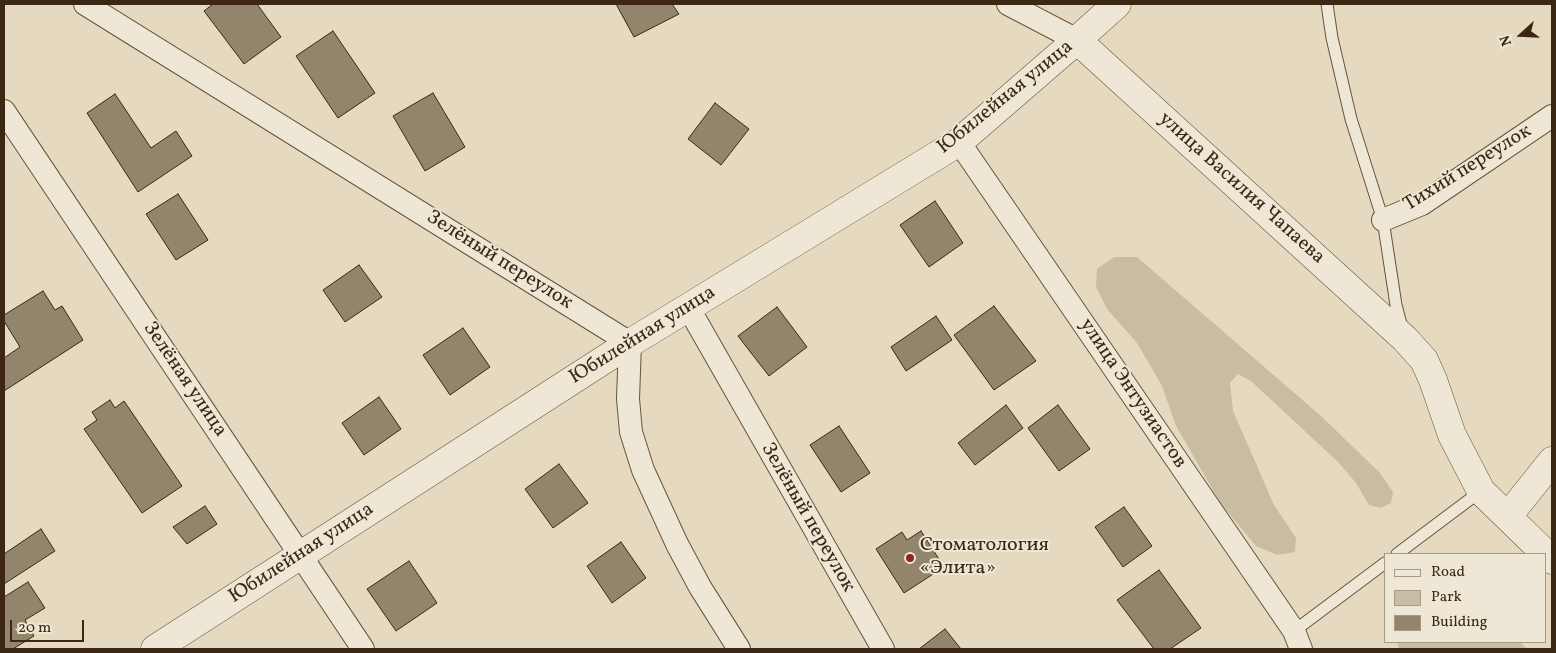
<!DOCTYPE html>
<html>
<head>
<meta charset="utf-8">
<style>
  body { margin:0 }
  #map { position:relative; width:1556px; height:653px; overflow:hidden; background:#e5dabf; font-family:Vollkorn,serif }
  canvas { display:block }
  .frame { position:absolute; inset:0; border:5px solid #3b2713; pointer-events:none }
  .legend { position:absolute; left:1384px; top:553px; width:162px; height:90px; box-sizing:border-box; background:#eee7d5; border:1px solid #a69a87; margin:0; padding:6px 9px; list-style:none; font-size:15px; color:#3b2713 }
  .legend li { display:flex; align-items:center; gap:10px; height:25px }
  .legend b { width:25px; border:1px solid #a69a87 }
  .north { position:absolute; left:1496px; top:10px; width:50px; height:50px; -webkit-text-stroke:4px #eee7d5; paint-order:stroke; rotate:250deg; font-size:14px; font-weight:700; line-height:20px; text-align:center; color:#3b2713 }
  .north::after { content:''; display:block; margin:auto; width:18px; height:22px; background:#3b2713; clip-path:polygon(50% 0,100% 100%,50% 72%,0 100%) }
  .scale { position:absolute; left:10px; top:620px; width:74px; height:22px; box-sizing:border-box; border:2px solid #3b2713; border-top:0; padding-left:6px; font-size:15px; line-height:18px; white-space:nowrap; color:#3b2713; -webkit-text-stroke:4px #eee7d5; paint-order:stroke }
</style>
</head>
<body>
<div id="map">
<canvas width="1556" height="653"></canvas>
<div class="frame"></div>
<ul class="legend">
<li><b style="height:6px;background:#eee7d5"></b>Road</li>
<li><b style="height:14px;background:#c8bca2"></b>Park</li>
<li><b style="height:14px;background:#93846c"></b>Building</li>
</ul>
<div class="north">N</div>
<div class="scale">20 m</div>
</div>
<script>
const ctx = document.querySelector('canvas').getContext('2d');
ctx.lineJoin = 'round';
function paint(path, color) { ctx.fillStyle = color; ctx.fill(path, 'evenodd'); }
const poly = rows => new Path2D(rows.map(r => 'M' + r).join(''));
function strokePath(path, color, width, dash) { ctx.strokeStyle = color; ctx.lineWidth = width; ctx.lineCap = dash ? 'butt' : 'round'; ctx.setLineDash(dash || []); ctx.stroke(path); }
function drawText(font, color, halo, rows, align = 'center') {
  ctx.font = font + ' Vollkorn,serif'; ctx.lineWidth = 4; ctx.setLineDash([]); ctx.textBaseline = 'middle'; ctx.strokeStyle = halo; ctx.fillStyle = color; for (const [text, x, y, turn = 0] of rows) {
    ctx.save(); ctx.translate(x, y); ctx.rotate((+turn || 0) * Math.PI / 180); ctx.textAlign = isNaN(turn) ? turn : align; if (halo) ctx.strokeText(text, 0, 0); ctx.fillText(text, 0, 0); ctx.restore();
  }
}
paint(poly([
  [1114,257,1137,257,1321,416,1380,473,1393,492,1391,503,1381,508,1369,505,1356,483,1338,462,1251,381,1238,374,1230,383,1233,411,1274,505,1296,538,1295,552,1277,555,1256,546,1221,504,1176,426,1162,386,1137,343,1107,309,1096,287,1097,269],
  [1397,642,1520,642,1527,649,1399,649]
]), '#c8bca2');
const building = poly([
  [213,4,257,4,281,37,244,64,204,11,213,4],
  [616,4,672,4,679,14,634,37,616,4],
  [333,31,375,93,338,118,296,56,333,31],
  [433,93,465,147,425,171,393,116,433,93],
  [115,94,151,148,176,131,192,156,138,192,87,113,115,94],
  [715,103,749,129,721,165,688,139,715,103],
  [178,194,208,240,176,260,146,214,178,194],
  [935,201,963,243,929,267,900,225,935,201],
  [359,265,382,297,345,322,323,290,359,265],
  [43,291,55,310,62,306,83,340,4,391,4,358,20,347,4,321,4,315,43,291],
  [994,306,1036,361,994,390,954,335,994,306],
  [777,307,807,347,769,376,738,336,777,307],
  [936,316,952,340,906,371,891,347,936,316],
  [463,328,490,367,450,395,423,355,463,328],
  [379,397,401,429,364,455,342,423,379,397],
  [110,400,115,408,124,401,182,486,142,513,84,429,97,420,92,412,110,400],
  [1006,405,1023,428,975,465,958,443,1006,405],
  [1058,405,1090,449,1059,471,1028,428,1058,405],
  [839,426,870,473,841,492,810,445,839,426],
  [559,464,588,503,553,528,525,489,559,464],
  [205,506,217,524,187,544,173,527,205,506],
  [1124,507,1152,546,1123,567,1095,527,1124,507],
  [41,529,55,551,4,584,4,554,41,529],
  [921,531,944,567,904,593,876,549,902,532,907,540,921,531],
  [621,542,646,578,612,603,587,566,621,542],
  [409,561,437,603,396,631,367,589,409,561],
  [1159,570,1201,628,1170,649,1154,649,1117,600,1159,570],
  [28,582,45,608,25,620,34,636,13,649,4,649,4,597,28,582],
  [945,629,961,649,919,649,945,629]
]);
paint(building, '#93846c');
strokePath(building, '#3b2713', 1);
const service = poly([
  [1327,4,1332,38,1351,119,1383,220,1396,305,1402,328],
  [1397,554,1481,491],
  [1294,631,1385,563]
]);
const minor = poly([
  [85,4,630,343,628,399,631,432,643,470,677,544,700,587,739,649],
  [1008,4,1077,40],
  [4,111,363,649],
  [959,142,1294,631,1301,649],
  [1383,220,1422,204,1552,116],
  [688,307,883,649]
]);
const tertiary = poly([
  [1077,40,1405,339,1424,360,1433,380,1452,435,1481,491,1552,560],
  [1508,516,1552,461],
  [155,649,630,343,959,142,1077,40,1117,4]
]);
strokePath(service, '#66543e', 13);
strokePath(minor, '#66543e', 24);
strokePath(tertiary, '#66543e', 29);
strokePath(service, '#eee7d5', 11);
strokePath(minor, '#eee7d5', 22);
strokePath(tertiary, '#eee7d5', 28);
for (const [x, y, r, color] of [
  [910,558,5,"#8f2418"]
]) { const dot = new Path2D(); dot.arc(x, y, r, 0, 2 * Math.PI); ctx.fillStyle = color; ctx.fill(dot); strokePath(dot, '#eee7d5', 2); }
drawText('20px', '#3b2713', '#eee7d5', [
  ["Юбилейная улица",1006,98,-39],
  ["Тихий переулок",1468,169,-32],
  ["улица Василия Чапаева",1241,189,42],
  ["Зелёный переулок",499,261,32],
  ["Юбилейная улица",643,336,-32],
  ["Зелёная улица",184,380,56],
  ["улица Энтузиастов",1132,394,56],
  ["Зелёный переулок",807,518,60],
  ["Юбилейная улица",302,554,-33]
]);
drawText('20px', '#3b2713', '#eee7d5', [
  ["Стоматология",920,546],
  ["«Элита»",920,569]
], 'left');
</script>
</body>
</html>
